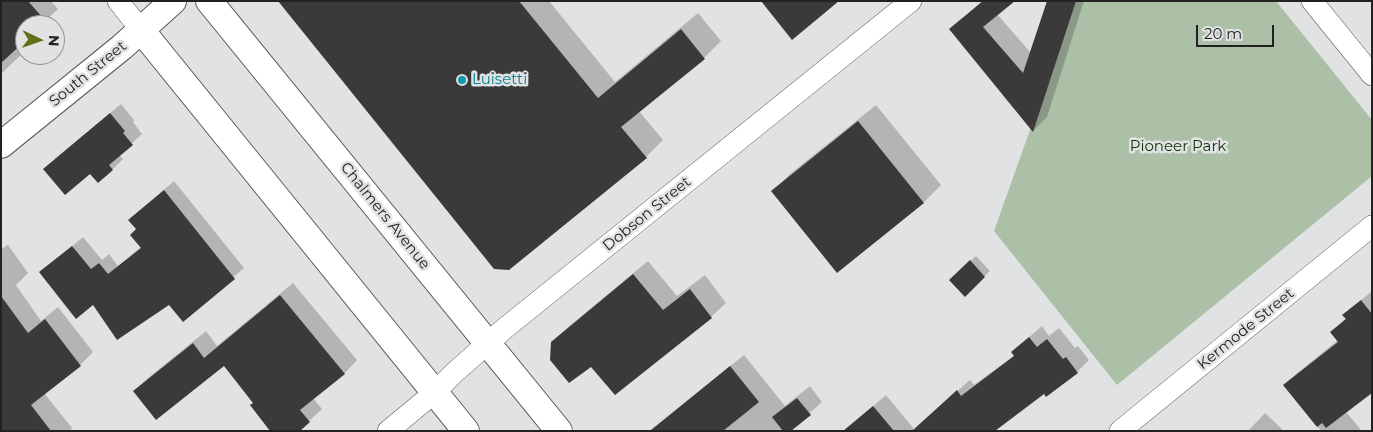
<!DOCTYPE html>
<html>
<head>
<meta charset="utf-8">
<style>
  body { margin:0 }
  #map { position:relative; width:1373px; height:432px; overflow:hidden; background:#e0e2e4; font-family:Montserrat,sans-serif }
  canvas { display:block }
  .frame { position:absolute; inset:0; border:2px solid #222223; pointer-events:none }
  .north { position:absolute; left:15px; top:15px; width:50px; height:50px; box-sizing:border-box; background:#e0e2e4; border:1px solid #949597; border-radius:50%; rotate:93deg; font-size:14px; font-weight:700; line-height:20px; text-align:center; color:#222223 }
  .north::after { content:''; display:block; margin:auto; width:18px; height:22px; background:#666e16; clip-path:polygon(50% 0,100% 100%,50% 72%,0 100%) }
  .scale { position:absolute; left:1196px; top:25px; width:78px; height:22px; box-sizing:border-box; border:2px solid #222223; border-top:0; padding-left:6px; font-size:15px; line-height:18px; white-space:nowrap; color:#222223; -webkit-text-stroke:4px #e0e2e4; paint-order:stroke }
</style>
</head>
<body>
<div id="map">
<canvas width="1373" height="432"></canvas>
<div class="frame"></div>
<div class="north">N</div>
<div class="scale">20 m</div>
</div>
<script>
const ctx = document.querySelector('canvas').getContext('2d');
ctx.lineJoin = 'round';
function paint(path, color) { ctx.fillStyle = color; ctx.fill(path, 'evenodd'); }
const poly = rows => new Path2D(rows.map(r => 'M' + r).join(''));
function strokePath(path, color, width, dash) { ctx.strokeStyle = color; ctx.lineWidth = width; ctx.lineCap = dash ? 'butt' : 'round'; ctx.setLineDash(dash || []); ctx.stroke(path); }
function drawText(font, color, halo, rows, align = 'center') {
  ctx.font = font + ' Montserrat,sans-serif'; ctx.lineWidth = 5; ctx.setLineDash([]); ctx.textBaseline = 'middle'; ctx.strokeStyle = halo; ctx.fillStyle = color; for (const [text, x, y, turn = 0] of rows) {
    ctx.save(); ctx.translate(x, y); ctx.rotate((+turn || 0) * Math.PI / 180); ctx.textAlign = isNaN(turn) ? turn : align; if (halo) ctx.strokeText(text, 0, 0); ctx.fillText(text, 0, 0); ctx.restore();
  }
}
paint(poly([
  [1074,1,1276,1,1372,120,1372,176,1117,385,994,231,1062,40]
]), '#acc0a7');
paint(poly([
  [1,1,51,1,58,9,41,25,25,25,25,40,19,45,25,51,1,74],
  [279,1,549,1,615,82,698,13,721,41,704,58,639,111,663,140,646,157],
  [982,1,1013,1,997,14,1031,53,1049,1,1084,1,1047,117,1033,131,951,29],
  [121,104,134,120,133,122,142,134,119,155,123,159,113,169,98,181,91,172,55,159],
  [876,105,941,185,924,202,837,271,773,191,790,174],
  [174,181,244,268,183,320,169,303,93,303,41,273,83,237,102,260,109,254,118,266,141,247,137,229,130,220],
  [8,245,28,273,16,285,41,321,58,307,93,352,80,365,44,393,72,428,70,431,18,431,1,410,1,249],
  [976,256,990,271,965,295,950,280],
  [648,261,677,296,705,275,726,303,711,317,592,365,552,342,567,328],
  [293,283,357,360,345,373,313,398,322,409,309,421,255,402,224,364,135,391,148,378,206,331,217,346],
  [1372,291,1372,391,1346,412,1362,431,1321,431,1285,385,1296,374,1338,340,1332,332,1346,318,1344,315],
  [1042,326,1049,336,1059,328,1075,348,1078,346,1089,360,1077,372,1046,396,1044,392,992,431,856,431,851,425,886,395,914,429,970,380,974,385,1015,355,1012,352],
  [744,355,785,406,810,386,822,402,789,431,649,431],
  [1265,413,1284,431,1248,431]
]), '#0003');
paint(poly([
  [1,1,28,1,49,25,25,25,25,41,1,63],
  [278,1,519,1,598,98,681,29,705,59,621,127,647,158,509,270,494,269],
  [761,1,839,1,792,40],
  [983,1,1015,1,983,27,1023,73,1047,1,1076,1,1033,132,949,29],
  [110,113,125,131,123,133,133,145,109,165,113,170,98,183,90,174,65,195,43,169],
  [858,121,924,203,837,273,771,191],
  [164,190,235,279,183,322,169,305,117,340,93,305,76,319,39,272,72,246,91,269,99,263,108,274,141,248,130,235,136,229,128,220],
  [970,260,985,277,965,297,949,280],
  [633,274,663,310,690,289,712,318,615,395,591,367,569,383,550,360,551,342],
  [280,295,345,374,300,410,310,422,300,431,270,431,250,405,253,403,224,366,156,420,133,391,193,343,204,358],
  [1,296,28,333,45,319,81,366,31,405,51,431,1,431],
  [1361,300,1372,314,1372,393,1326,428,1322,423,1317,427,1283,385,1338,342,1330,332,1346,319,1342,315],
  [1029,337,1037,347,1047,339,1063,359,1066,357,1078,373,1046,397,1044,394,995,431,912,431,957,390,961,396,1014,356,1011,352],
  [730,366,759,402,723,431,650,431],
  [797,398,811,415,791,431,783,431,772,417],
  [873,406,894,431,843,431]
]), '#3b393a');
const minor = poly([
  [118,1,141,30],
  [1312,1,1372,75],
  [388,431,434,393,455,372,504,329,911,1],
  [1120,431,1372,226]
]);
const tertiary = poly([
  [209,1,559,431],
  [141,30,466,431],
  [1,145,122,47,173,1]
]);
strokePath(minor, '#58595b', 22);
strokePath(tertiary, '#58595b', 28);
strokePath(minor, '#fff', 21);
strokePath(tertiary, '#fff', 26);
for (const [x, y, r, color] of [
  [462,80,5,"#0f9aa8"]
]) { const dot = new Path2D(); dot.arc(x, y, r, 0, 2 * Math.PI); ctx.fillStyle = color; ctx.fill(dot); strokePath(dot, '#e0e2e4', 2); }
drawText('15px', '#222223', '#e0e2e4', [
  ["South Street",88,74,-39],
  ["Dobson Street",647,214,-39],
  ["Chalmers Avenue",385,216,51],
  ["Kermode Street",1246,329,-39]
]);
drawText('15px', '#0d838f', '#e0e2e4', [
  ["Luisetti",472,80]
], 'left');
drawText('15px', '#103403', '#e0e2e4', [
  ["Pioneer Park",1178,147]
]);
</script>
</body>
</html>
